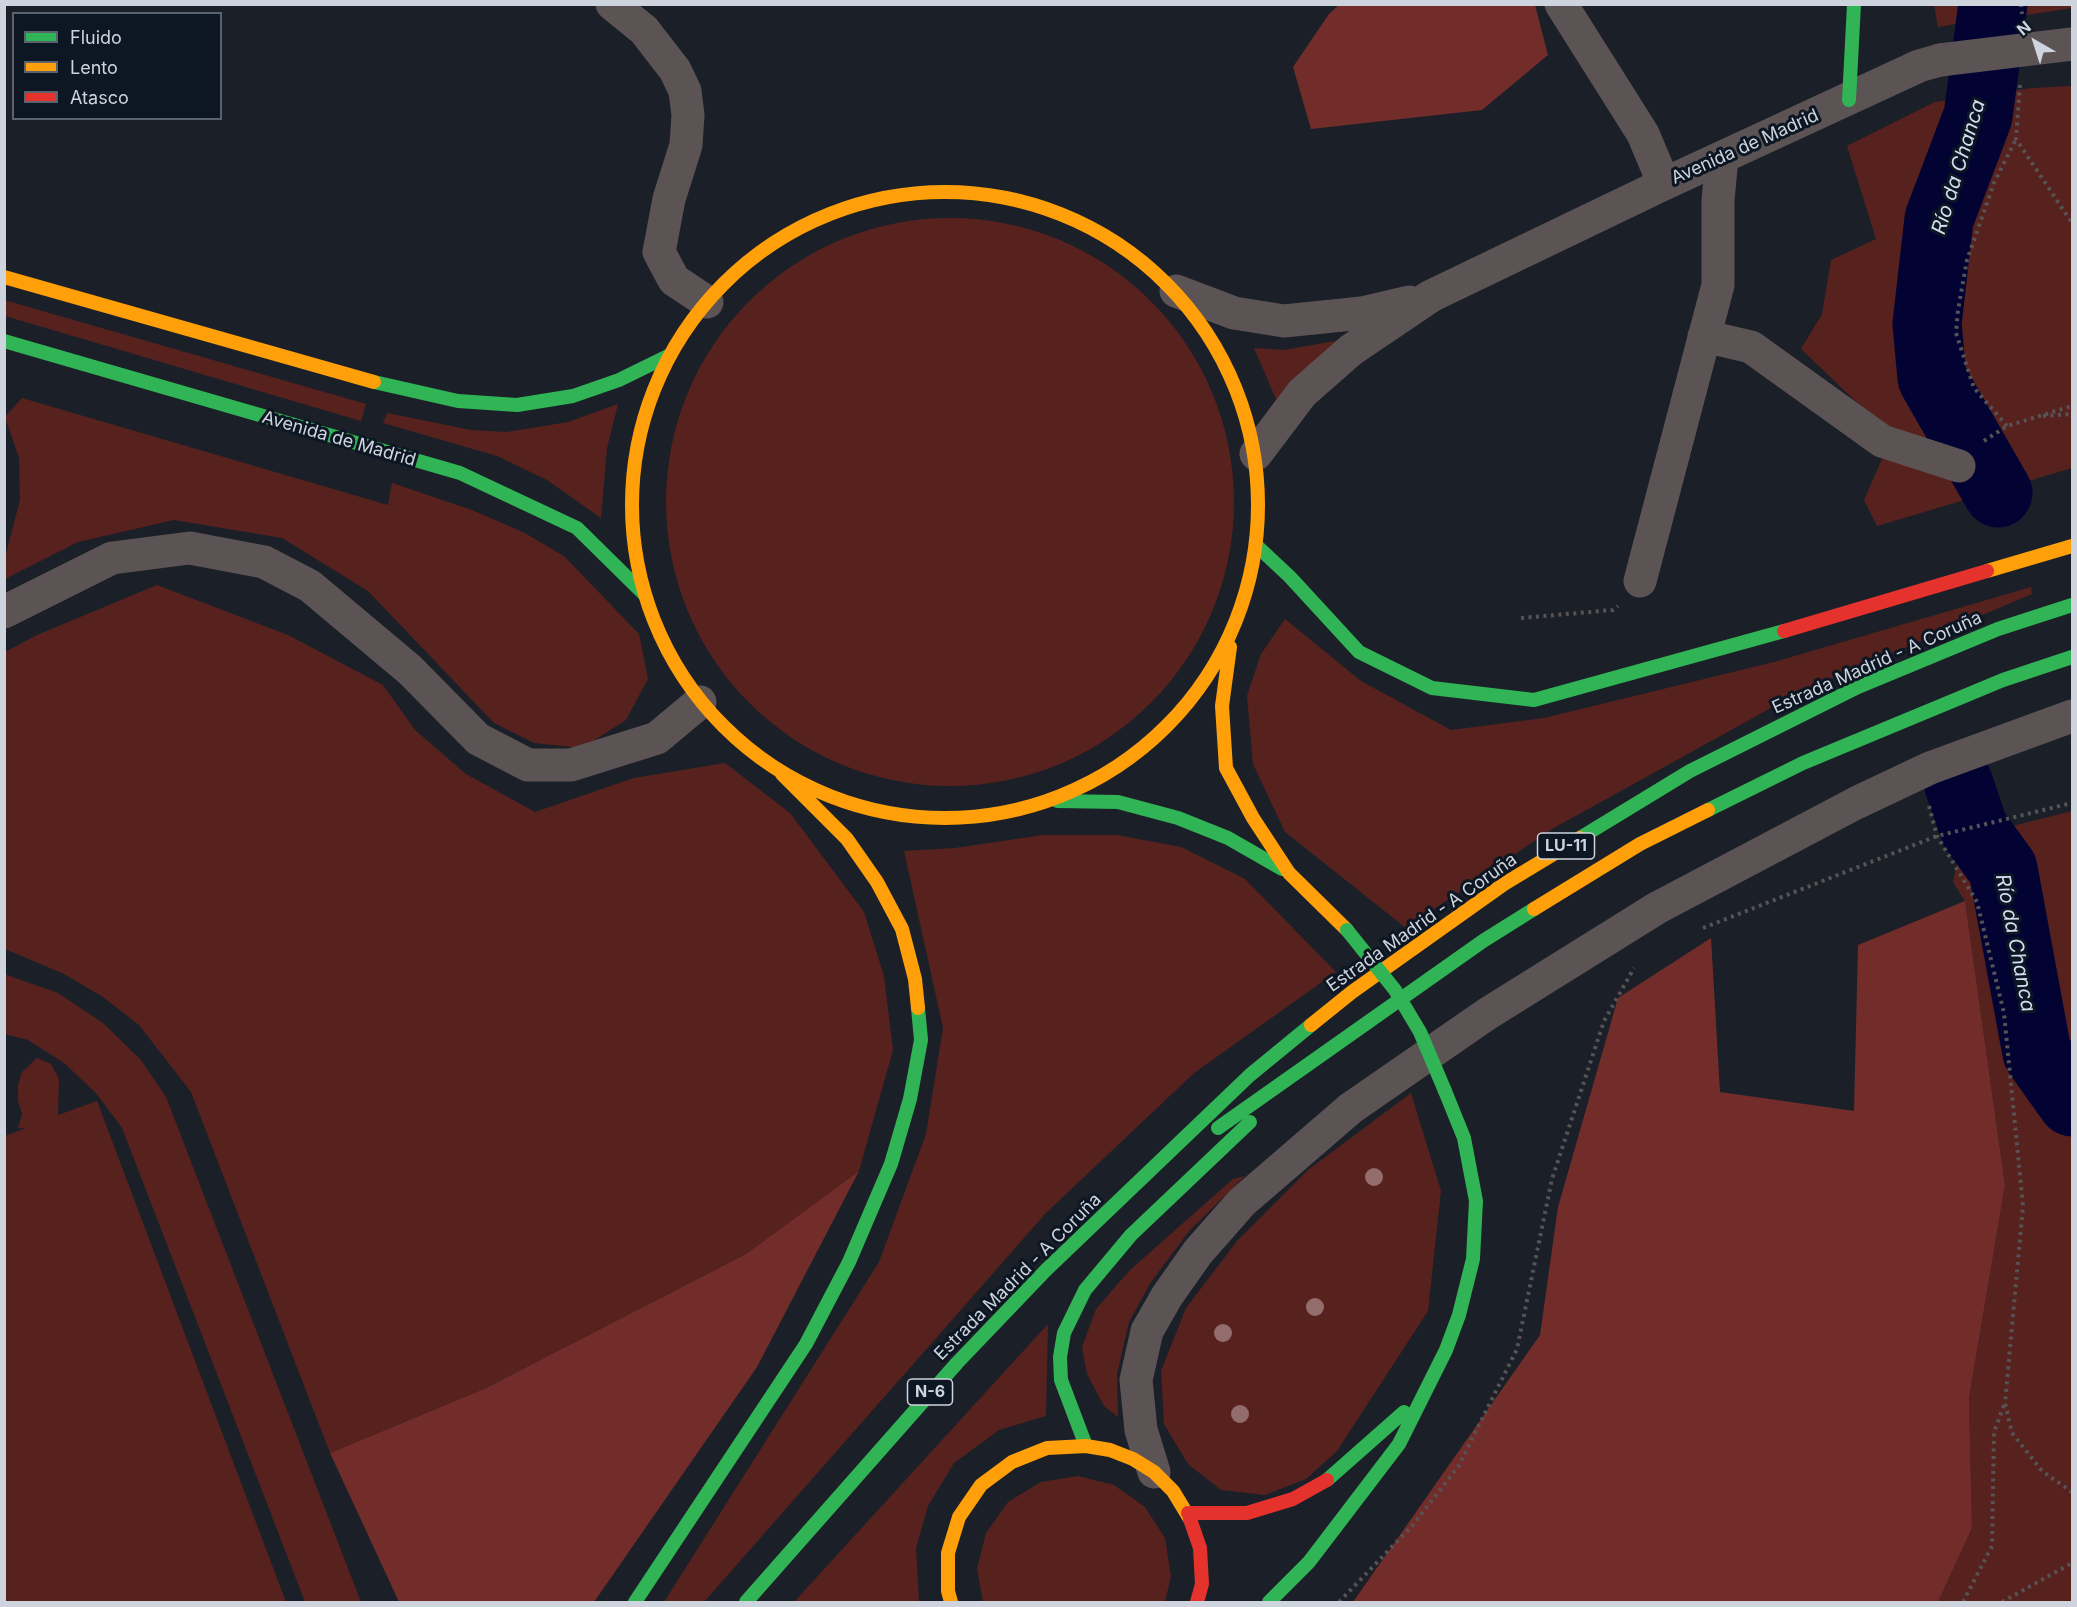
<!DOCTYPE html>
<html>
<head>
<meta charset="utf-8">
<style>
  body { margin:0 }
  #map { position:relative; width:2077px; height:1607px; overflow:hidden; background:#1b2028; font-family:Inter,sans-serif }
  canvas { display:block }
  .frame { position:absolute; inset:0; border:6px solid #cdd4dd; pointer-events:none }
  .legend { position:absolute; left:12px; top:12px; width:210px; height:108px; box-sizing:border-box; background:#0d1623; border:2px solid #5a626d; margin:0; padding:8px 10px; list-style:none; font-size:18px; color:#cdd4dd }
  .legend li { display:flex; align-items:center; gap:12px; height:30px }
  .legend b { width:30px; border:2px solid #5a626d }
  .north { position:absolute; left:2005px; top:12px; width:60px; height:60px; -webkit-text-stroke:4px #0d1623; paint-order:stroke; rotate:321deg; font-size:16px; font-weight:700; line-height:24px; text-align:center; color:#cdd4dd }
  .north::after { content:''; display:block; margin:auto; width:21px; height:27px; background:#cdd4dd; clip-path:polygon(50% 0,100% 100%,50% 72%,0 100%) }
</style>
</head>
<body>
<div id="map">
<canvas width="2077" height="1607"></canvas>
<div class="frame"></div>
<ul class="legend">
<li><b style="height:8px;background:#30b455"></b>Fluido</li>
<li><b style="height:8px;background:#ff9f0a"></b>Lento</li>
<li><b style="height:8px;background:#e5322d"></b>Atasco</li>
</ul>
<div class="north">N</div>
</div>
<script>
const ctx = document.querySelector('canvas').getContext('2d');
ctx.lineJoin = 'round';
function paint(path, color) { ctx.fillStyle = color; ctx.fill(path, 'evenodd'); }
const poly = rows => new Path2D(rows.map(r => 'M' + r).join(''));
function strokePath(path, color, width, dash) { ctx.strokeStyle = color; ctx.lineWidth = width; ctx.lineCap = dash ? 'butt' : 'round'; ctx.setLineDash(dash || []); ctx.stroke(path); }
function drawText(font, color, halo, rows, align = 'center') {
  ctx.font = font + ' Inter,sans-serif'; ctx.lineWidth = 6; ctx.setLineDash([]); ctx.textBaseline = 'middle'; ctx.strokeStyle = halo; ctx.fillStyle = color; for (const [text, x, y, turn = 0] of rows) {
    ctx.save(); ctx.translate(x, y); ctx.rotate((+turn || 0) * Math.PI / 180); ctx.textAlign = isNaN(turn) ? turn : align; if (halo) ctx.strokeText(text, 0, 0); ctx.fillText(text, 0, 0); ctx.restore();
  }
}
paint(poly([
  [2001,4,2072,5,2072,8,2000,19],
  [1934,5,1983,5,1985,19,1938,27],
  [2072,86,2072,468,1877,526,1864,500,1892,436,1801,349,1822,314,1831,260,1876,239,1847,146,1935,102,2032,88],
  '666 502a284 284 0 1 1 568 0a284 284 0 1 1-568 0Z',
  [4,300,366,404,361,421,5,316],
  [1335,341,1344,344,1279,406,1254,348,1284,350],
  [22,398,388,505,392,483,472,510,525,533,565,557,639,634,648,679,626,720,582,748,534,743,494,723,368,591,282,538,174,520,78,542,5,579,5,557,20,500,19,458,5,417],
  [618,404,607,448,601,518,547,480,497,456,383,423,387,413,471,430,507,432,568,422],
  [157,585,288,635,383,685,415,730,466,774,535,812,634,778,725,763,790,813,864,912,884,976,893,1050,859,1171,746,1254,486,1388,330,1453,191,1092,139,1025,103,997,64,974,5,949,5,652,37,635],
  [2031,587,2032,594,1800,692,1552,829,1406,928,1285,832,1253,764,1247,696,1261,654,1285,619,1361,681,1451,730,1544,718,1774,662],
  [2072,811,2072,1602,1938,1602,1972,1528,1969,1398,2005,1185,1965,901,1953,882,1961,846,2005,828],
  [1043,835,1117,835,1181,847,1245,879,1336,972,1194,1073,1046,1213,704,1602,664,1602,879,1262,926,1134,943,1028,904,851,955,848],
  [4,974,58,993,103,1023,141,1060,166,1097,361,1602,305,1602,122,1128,96,1093,64,1063,28,1040,5,1034],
  [37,1058,51,1064,59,1079,58,1115,97,1101,286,1602,5,1602,5,1136,26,1128,18,1128,22,1114,18,1101,18,1085,22,1072],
  [1411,1093,1441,1191,1428,1311,1337,1451,1306,1479,1265,1495,1221,1490,1188,1464,1164,1424,1161,1371,1186,1308,1237,1241,1308,1170],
  [1245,1176,1190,1230,1151,1282,1129,1322,1117,1374,1118,1417,1104,1406,1087,1374,1082,1347,1096,1309,1130,1270,1233,1179],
  [1048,1324,1046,1416,999,1430,954,1463,928,1506,916,1548,919,1602,794,1602],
  [1078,1476,1114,1485,1145,1507,1165,1538,1171,1576,1165,1602,983,1602,977,1569,986,1533,1008,1502,1041,1482]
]), '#57211e');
paint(poly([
  [1340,4,1535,5,1548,55,1482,110,1311,129,1293,67,1329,14],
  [1965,901,2005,1185,1969,1398,1972,1528,1938,1602,1353,1602,1540,1335,1558,1207,1618,998,1711,938,1720,1092,1854,1111,1858,945],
  [859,1171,757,1367,594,1602,399,1602,330,1453,486,1388,746,1254]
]), '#722d2a');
strokePath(poly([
  [1993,4,1978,116,1939,219,1927,324,1932,378,1998,493],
  [1958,782,1974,829,2003,869,2037,1053,2072,1102]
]), '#020333', 69);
strokePath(poly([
  [2021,4,2022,14],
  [2020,85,2016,139,2072,223],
  [2043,416,2072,414],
  [2007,426,1974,388,1956,333,1958,310,1967,260,1994,183,2016,139],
  [1984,441,2007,426,2072,406],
  [1521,618,1613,610,1618,606],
  [1929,806,1937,836,1977,902,2004,1013,2023,1206,2005,1403,2012,1433,2042,1471,2072,1492],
  [1703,928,1937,836,2072,803],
  [1339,1602,1412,1526,1458,1467,1517,1349,1552,1179,1604,1021,1634,968],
  [1963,1602,1992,1546,1994,1432,2004,1405],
  [2002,1602,2072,1563]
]), '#575355', 4, [3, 4.5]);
strokePath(poly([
  [612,4,644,30,675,70,685,91,688,115,686,145,669,199,659,252,674,280,707,302],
  [1561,4,1643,134,1664,184],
  [1176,291,1234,313,1284,321,1362,313,1409,302],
  [1704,336,1751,347,1882,441,1959,466],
  [1256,454,1302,393,1351,350,1431,296,1664,184,1919,66,1940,60],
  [1640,581,1718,285,1718,200,1722,158],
  [4,612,112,558,190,548,264,562,310,586,410,670,478,739,528,765,571,765,657,738,700,702],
  [1154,1472,1141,1430,1136,1380,1147,1331,1167,1296,1198,1252,1242,1202,1351,1108,1487,1014,1657,908,1856,803,1930,768,2072,716]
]), '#5c5355', 33);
strokePath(poly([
  [1849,100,1854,4],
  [4,341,460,473,577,528,644,594],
  [374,382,458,401,517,405,573,396,619,380,670,355],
  [1258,547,1290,577,1359,652,1432,688,1534,700,1784,631],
  [1057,801,1118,802,1178,818,1228,838,1282,869],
  [1708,810,1803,763,2003,680,2072,657],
  [1580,838,1690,771,1858,687,1998,629,2072,605],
  [1218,1128,1483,941,1534,909],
  [1086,1446,1061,1380,1060,1357,1064,1333,1085,1290,1131,1235,1250,1122],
  [1327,1480,1404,1412],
  [635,1602,806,1344,849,1262,891,1164,910,1099,921,1040,918,1008],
  [746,1602,957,1363,1046,1270,1250,1075,1311,1025],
  [1269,1602,1309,1562,1399,1444,1446,1350,1459,1315,1473,1259,1476,1201,1464,1138,1445,1091]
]), '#30b455', 14);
strokePath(poly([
  '632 505a313 313 0 1 1 626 0a313 313 0 1 1-626 0Z',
  [4,277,374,382],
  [1987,571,2072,546],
  [1230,647,1222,706,1226,768,1253,818,1289,873,1347,930],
  [782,774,847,839,877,882,902,929,915,979,918,1008],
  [1534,909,1640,844,1708,810],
  [1311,1025,1352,992,1504,884,1580,838],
  [951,1602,948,1591,948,1553,959,1517,981,1485,1012,1462,1047,1448,1086,1446,1110,1450,1133,1459,1154,1472,1173,1491,1190,1519]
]), '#ff9f0a', 14);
strokePath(poly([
  [1784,631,1987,571],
  [1188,1513,1247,1513,1293,1499,1327,1480],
  [1190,1519,1200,1548,1202,1584,1197,1602]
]), '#e5322d', 14);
strokePath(poly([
  [1940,60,2072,44]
]), '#5c5355', 33);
strokePath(poly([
  [1347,930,1395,990,1420,1032,1445,1091]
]), '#30b455', 14);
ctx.fillStyle = '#926d6c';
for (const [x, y] of [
  [1374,1177],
  [1315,1307],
  [1223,1333],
  [1240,1414]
]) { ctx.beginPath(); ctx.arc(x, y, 9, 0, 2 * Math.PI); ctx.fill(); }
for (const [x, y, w] of [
  [1566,846,57],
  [930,1392,45]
]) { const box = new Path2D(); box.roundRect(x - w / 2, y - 13, w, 26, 4.5); ctx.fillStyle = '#0d1623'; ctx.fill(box); strokePath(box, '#cdd4dd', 1.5); }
drawText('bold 16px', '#cdd4dd', null, [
  ["LU-11",1566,846],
  ["N-6",930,1392]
]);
drawText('18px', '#cdd4dd', '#0d1623', [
  ["Avenida de Madrid",1745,147,-24],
  ["Avenida de Madrid",339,439,16],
  ["Estrada Madrid - A Coruña",1877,663,-24],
  ["Estrada Madrid - A Coruña",1422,923,-35],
  ["Estrada Madrid - A Coruña",1018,1277,-45]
]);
drawText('italic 20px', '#d2def0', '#0d1623', [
  ["Río da Chanca",1959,167,-73],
  ["Río da Chanca",2015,943,79]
]);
</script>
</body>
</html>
